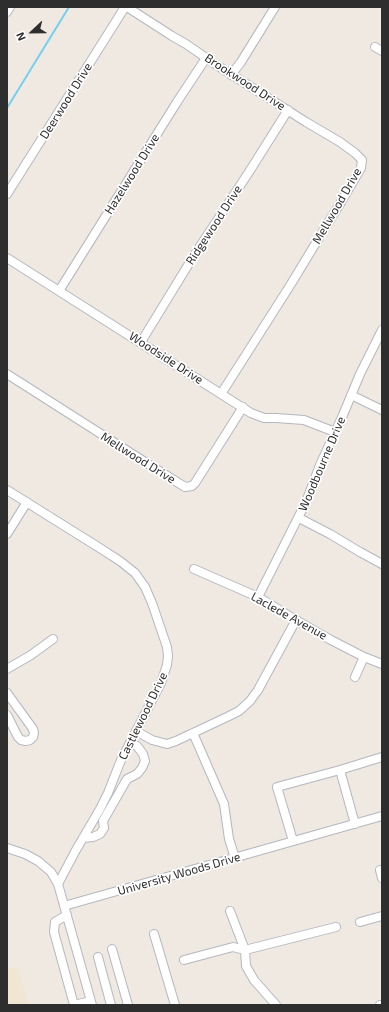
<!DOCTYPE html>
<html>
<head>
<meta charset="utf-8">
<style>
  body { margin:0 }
  #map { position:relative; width:389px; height:1012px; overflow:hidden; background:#efe9e1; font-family:"Exo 2",sans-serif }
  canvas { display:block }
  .frame { position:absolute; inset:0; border:8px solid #2e2e2e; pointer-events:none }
  .north { position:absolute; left:12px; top:12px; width:40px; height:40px; -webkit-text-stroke:3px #fff; paint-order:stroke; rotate:248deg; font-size:11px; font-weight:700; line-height:16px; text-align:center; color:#2e2e2e }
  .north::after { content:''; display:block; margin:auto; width:14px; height:18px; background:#2e2e2e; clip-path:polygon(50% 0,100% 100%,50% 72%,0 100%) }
</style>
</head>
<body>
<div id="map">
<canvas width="389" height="1012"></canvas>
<div class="frame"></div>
<div class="north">N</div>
</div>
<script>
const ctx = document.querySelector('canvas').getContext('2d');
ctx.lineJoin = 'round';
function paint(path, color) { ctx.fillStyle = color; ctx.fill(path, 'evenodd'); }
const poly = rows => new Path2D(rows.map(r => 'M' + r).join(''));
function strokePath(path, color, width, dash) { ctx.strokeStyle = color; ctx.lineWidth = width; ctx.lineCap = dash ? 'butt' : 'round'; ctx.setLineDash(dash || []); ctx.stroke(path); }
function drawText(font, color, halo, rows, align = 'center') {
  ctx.font = font + ' "Exo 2",sans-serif'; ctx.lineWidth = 3.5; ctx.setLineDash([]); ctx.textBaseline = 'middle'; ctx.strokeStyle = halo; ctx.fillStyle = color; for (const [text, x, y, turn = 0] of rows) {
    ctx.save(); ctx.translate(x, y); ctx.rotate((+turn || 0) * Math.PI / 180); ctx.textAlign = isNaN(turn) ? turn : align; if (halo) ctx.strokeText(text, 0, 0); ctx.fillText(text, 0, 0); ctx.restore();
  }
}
paint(poly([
  [7,968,18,968,28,1005,7,1005]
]), '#f0e6d1');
strokePath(poly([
  [7,108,69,7]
]), '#75cff0', 2);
const minor = poly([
  [127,7,172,36,186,44,215,64,306,122,340,142,355,153,362,160,361,168,341,202,328,223,291,284,221,394],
  [7,12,10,7],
  [375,47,382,51],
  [231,75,241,62,275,7],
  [7,194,125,7],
  [7,258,251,413,264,418,276,418,304,420,335,432],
  [59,291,177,102,206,58],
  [141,342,193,257,249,172,288,110],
  [7,374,145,462,185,487,192,486,195,483,243,407],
  [351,395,382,410],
  [7,490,95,545,120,561,135,573,145,587,152,603,167,647,168,656,167,665,161,683,121,760,108,793,100,809,76,850,58,884],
  [299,518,330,534,360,552,382,564],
  [7,534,27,502],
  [194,569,258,597,296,620,331,640,364,657,382,664],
  [258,597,306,502,320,465,343,415,360,374,382,330],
  [7,669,31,655,53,639],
  [355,677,364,657],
  [7,693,33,729,34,733,33,737,30,740,26,741,21,740,18,737,7,715],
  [136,731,152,740,167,744,176,741,227,717,239,711,250,701,258,690,296,620],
  [193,733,224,804,229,839,235,858],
  [340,770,355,824],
  [83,838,93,837,100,834,104,828,103,821,127,779,137,774,142,768,145,761,143,754,137,746,130,743],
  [293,841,277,787,340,770,382,757],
  [7,848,25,854,38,861,51,872,58,884,92,1005],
  [380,870,382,878],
  [64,906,382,816],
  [67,915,55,922,54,932,74,1005],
  [360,922,382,916],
  [154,934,175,1005],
  [112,949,128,1005],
  [98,957,111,1005],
  [184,960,233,947,245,950,230,911],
  [74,1005,91,1001],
  [276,1005,254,980,246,966,245,950,336,927],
  [380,1005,382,1005]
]);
strokePath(minor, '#b4b7c1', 10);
strokePath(minor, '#fff', 8);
drawText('12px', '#2e2e2e', '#fff', [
  ["Brookwood Drive",245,82,33],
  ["Deerwood Drive",66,101,-58],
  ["Hazelwood Drive",132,174,-58],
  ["Mellwood Drive",337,206,-60],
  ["Ridgewood Drive",214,225,-57],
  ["Woodside Drive",166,358,33],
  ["Mellwood Drive",138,458,32],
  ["Woodbourne Drive",322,464,-67],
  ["Laclede Avenue",289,616,29],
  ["Castlewood Drive",143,716,-64],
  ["University Woods Drive",179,874,-16]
]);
</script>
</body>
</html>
